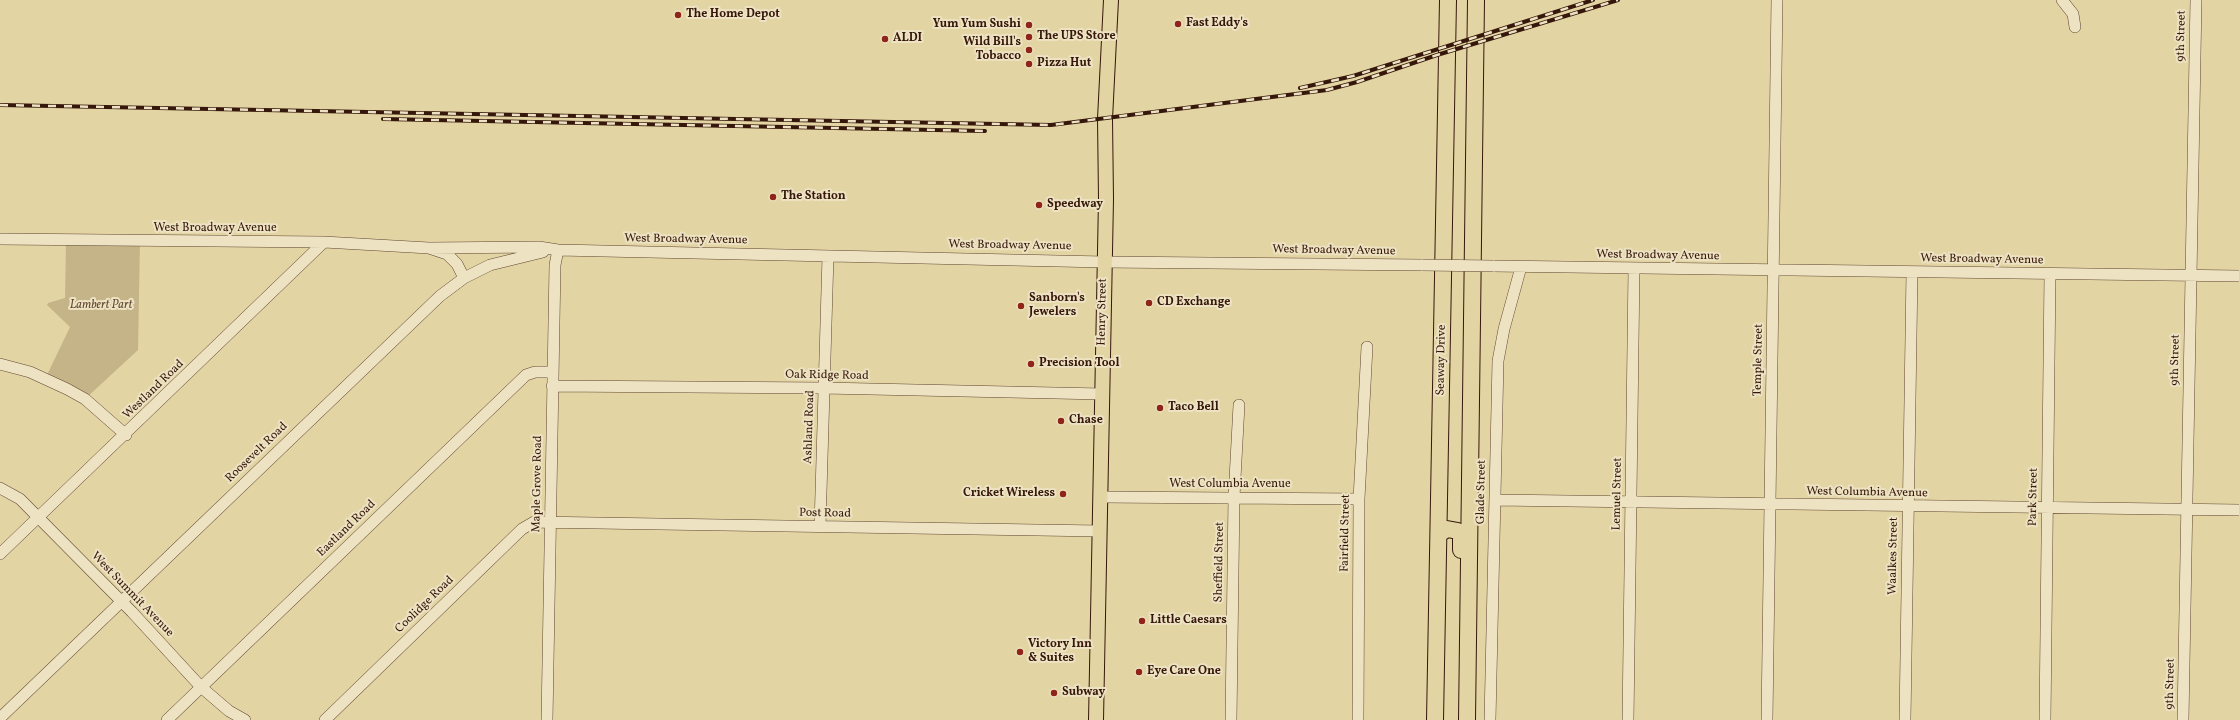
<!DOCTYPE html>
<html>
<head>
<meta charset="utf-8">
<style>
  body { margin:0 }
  canvas { display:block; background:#e3d4a3 }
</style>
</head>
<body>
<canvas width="2239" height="720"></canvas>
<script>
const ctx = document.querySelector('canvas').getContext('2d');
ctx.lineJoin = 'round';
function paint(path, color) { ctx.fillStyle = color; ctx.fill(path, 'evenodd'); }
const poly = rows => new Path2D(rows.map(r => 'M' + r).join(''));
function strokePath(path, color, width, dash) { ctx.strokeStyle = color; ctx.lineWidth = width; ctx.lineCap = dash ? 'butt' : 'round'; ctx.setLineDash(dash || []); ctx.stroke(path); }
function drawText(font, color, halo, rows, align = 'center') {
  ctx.font = font + ' Vollkorn,serif'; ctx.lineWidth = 4; ctx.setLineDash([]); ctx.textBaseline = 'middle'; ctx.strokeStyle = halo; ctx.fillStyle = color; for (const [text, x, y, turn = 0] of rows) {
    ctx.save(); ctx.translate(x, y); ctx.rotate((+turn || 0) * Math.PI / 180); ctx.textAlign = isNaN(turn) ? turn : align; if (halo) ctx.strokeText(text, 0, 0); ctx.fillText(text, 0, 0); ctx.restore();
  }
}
paint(poly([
  [66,240,140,242,138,350,85,399,46,377,70,327,47,305,48,303,65,298]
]), '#c6b489');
const minor = poly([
  [2062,0,2073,14,2075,27],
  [0,239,324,242,429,248,447,254,457,264,464,278],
  [429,248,539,247,558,250,1104,262,1423,265],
  [1493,266,2239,276],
  [0,364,30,372,67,389,85,399,126,435],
  [552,386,824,388,1102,394],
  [0,488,20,499,132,612,201,687,229,711,245,720],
  [1100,497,1359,499],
  [1495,500,2239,510],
  [820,526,828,256],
  [0,554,324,242],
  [0,718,440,296,464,278,490,265,543,252],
  [167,720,526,375,535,372,553,372],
  [325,720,522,529,534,522,1100,531],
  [547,720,555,265,558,250],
  [1231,720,1234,497,1239,405],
  [1358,720,1359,499,1367,347],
  [1490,720,1498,361,1504,329,1521,267],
  [1628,720,1634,269],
  [1767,720,1777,0],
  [1905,720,1912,272],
  [2045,720,2050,274],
  [2183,720,2196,0]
]);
const major = poly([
  [1096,720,1106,199,1105,119,1111,0]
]);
const highway = poly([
  [1439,534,1447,529,1458,531,1461,536,1461,550],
  [1435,720,1448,0],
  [1467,720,1476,0]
]);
strokePath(minor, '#614631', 12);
strokePath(major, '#36170b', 16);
strokePath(highway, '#36170b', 18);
strokePath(minor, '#ede3c3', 11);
strokePath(major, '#e3d4a3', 14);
strokePath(highway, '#e3d4a3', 16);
const rail = poly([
  [1300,88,1353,76,1593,0],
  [0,105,1051,125,1327,90,1357,82,1437,55,1618,0],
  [383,119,985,131]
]);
strokePath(rail, '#36170b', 4);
strokePath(rail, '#ede3c3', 2.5, [8]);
const minorBridge = poly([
  [1423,265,1493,266]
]);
strokePath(minorBridge, '#614631', 12, []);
strokePath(minorBridge, '#ede3c3', 11);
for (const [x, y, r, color] of [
  [678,15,4,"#8f2418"],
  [1178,24,4,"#8f2418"],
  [1029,25,4,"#8f2418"],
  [1029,37,4,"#8f2418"],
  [885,39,4,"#8f2418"],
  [1029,50,4,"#8f2418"],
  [1029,64,4,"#8f2418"],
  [773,197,4,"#8f2418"],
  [1039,205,4,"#8f2418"],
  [1149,303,4,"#8f2418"],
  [1021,306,4,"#8f2418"],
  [1031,364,4,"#8f2418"],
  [1160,408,4,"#8f2418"],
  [1061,421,4,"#8f2418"],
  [1063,494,4,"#8f2418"],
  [1142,621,4,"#8f2418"],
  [1020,652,4,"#8f2418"],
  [1139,672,4,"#8f2418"],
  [1054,693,4,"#8f2418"]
]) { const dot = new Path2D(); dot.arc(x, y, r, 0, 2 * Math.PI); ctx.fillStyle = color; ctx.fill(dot); strokePath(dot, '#ede3c3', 1.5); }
drawText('bold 12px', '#36170b', '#ede3c3', [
  ["The Home Depot",686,15],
  ["Fast Eddy's",1186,24],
  ["Yum Yum Sushi",1021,25,"right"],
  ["The UPS Store",1037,37],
  ["ALDI",893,39],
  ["Wild Bill's",1021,43,"right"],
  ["Tobacco",1021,57,"right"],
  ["Pizza Hut",1037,64],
  ["The Station",781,197],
  ["Speedway",1047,205],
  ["Sanborn's",1029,299],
  ["Jewelers",1029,313],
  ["CD Exchange",1157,303],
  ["Precision Tool",1039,364],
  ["Taco Bell",1168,408],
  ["Chase",1069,421],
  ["Cricket Wireless",1055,494,"right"],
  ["Little Caesars",1150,621],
  ["Victory Inn",1028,645],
  ["& Suites",1028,659],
  ["Eye Care One",1147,672],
  ["Subway",1062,693]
], 'left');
drawText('12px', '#36170b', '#ede3c3', [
  ["9th Street",2182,36,-89],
  ["West Broadway Avenue",215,229],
  ["West Broadway Avenue",686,240,1],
  ["West Broadway Avenue",1010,246,1],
  ["West Broadway Avenue",1334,251,1],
  ["West Broadway Avenue",1658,256,1],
  ["West Broadway Avenue",1982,260,1],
  ["Henry Street",1103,312,-89],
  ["Seaway Drive",1442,360,-89],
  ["Temple Street",1759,360,-89],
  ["9th Street",2176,360,-89],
  ["Oak Ridge Road",827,376,1],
  ["Westland Road",154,390,-44],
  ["Ashland Road",810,427,-88],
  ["Roosevelt Road",257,453,-44],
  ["Maple Grove Road",538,484,-89],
  ["West Columbia Avenue",1230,485],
  ["Glade Street",1482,492,-89],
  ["West Columbia Avenue",1867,493,1],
  ["Lemuel Street",1618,494,-89],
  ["Park Street",2034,497,-89],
  ["Post Road",825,514,1],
  ["Eastland Road",347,529,-44],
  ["Fairfield Street",1346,533,-89],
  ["Waalkes Street",1894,556,-89],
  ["Sheffield Street",1220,562,-89],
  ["West Summit Avenue",132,595,46],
  ["Coolidge Road",425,605,-44],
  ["9th Street",2171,684,-89]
]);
drawText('italic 12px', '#614631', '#ede3c3', [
  ["Lambert Part",101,306]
]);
</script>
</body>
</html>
